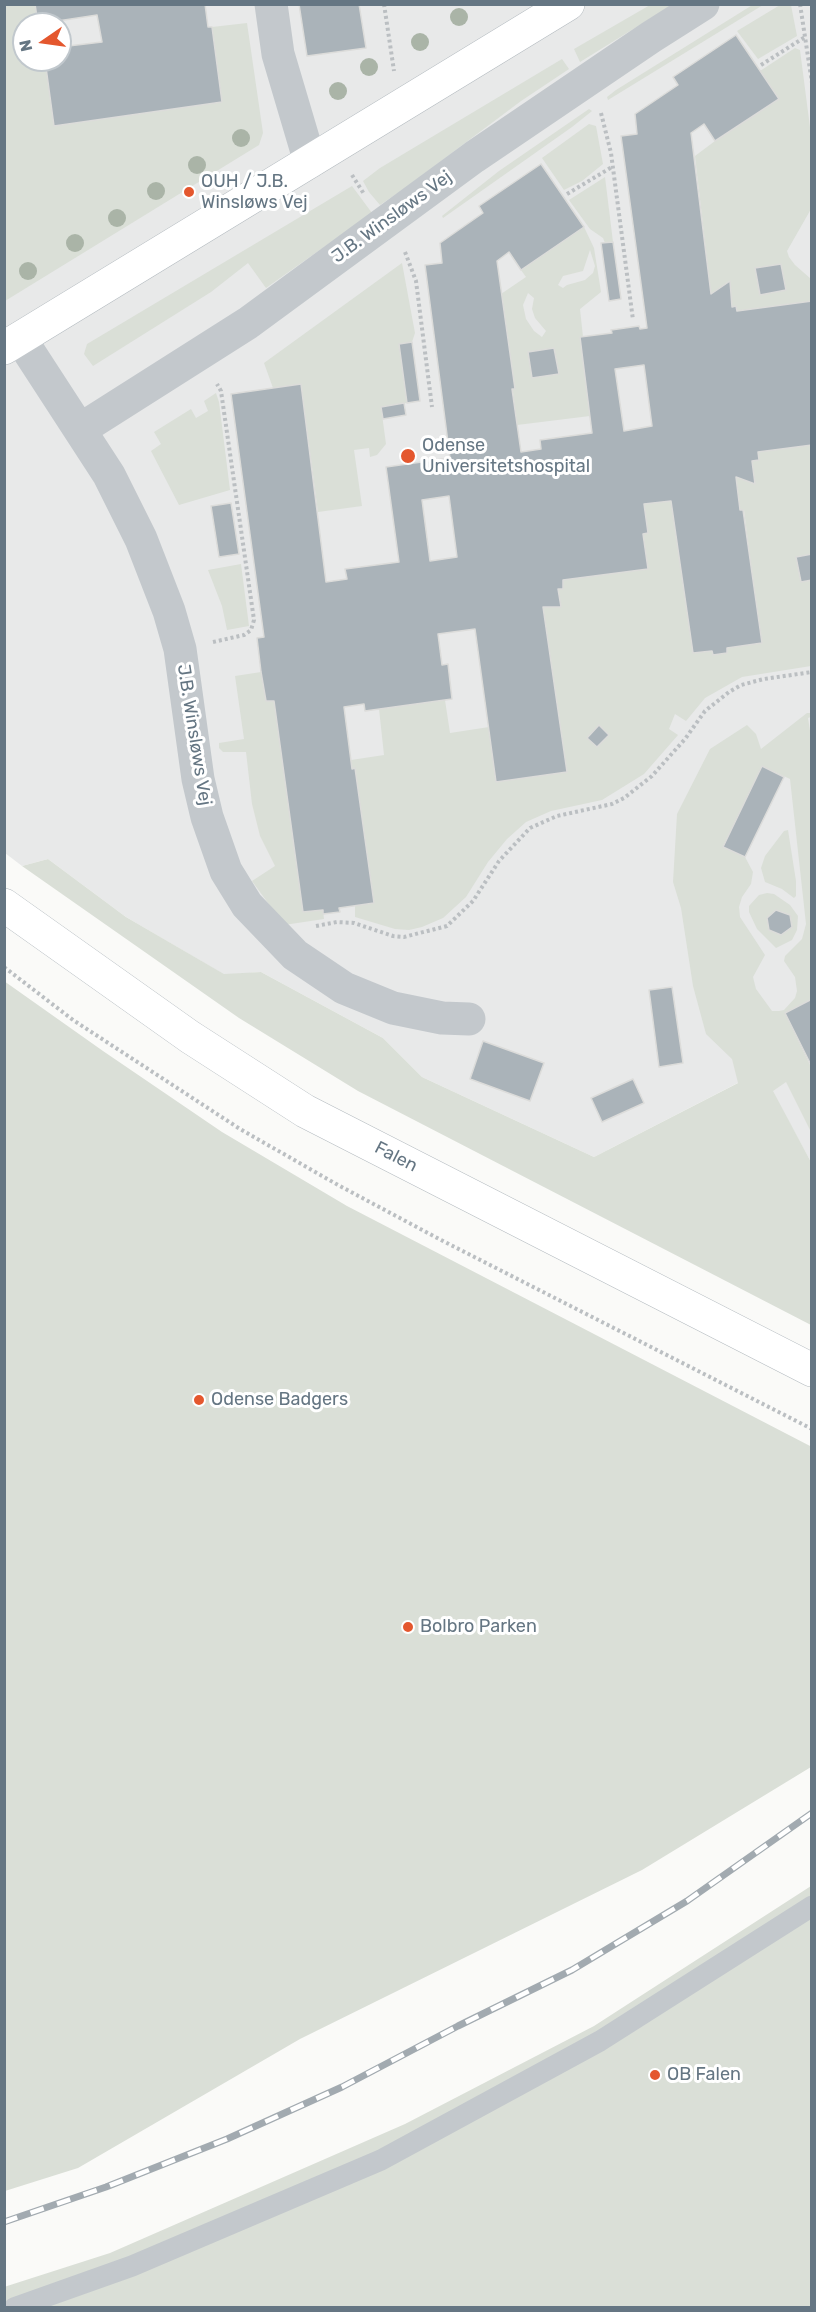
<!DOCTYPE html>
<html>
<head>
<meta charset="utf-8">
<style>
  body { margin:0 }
  #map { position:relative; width:816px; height:2312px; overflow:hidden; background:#fafaf8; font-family:Rubik,sans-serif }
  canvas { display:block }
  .frame { position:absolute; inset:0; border:6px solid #657683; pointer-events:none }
  .north { position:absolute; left:12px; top:12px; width:60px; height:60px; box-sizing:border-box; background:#fff; border:2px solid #c1c8cd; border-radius:50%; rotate:257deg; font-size:16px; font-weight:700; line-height:24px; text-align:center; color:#657683 }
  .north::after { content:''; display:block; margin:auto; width:21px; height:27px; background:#e4572e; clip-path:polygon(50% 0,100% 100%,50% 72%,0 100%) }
</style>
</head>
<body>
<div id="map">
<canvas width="816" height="2312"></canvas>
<div class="frame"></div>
<div class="north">N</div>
</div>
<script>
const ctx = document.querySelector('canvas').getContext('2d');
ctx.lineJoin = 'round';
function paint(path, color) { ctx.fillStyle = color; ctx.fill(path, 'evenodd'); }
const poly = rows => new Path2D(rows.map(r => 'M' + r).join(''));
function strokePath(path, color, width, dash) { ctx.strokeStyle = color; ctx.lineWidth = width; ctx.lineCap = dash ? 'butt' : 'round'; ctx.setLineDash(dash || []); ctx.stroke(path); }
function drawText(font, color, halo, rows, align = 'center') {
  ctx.font = font + ' Rubik,sans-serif'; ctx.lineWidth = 6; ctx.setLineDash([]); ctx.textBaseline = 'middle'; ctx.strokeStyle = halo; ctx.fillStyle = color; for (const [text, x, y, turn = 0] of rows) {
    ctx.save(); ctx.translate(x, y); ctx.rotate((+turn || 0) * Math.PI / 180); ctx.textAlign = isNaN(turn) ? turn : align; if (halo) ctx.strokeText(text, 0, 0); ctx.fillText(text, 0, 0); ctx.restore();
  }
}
paint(poly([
  [4,5,811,5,811,1162,761,1071,594,1157,422,1077,383,1038,261,972,225,975,126,917,48,859,22,866,5,853],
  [24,24,60,24,60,60,24,60]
]), '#e8e9e9');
paint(poly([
  [754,4,763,5,608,100,607,97,616,90],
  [5,5,35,5,38,24,24,24,24,60,45,60,54,126,222,102,212,27,247,23,263,133,259,145,5,301],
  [650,5,672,5,580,62,574,49],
  [780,5,791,5,797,36,758,59,737,31],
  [795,48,800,50,811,135,811,209,787,251,789,257,795,265,811,279,811,301,737,311,736,306,732,306,729,281,711,294,695,156,715,141,760,71],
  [781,264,786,290,760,295,755,268],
  [562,59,569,69,521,101,405,188,380,205,369,192,363,181,380,168],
  [589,109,592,111,572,127,443,218,442,216,499,171],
  [589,124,596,126,603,164,582,181,564,190,542,158],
  [605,177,613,242,605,243,603,238,590,229,569,200],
  [352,186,372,213,266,288,248,263,211,292,93,366,84,354,87,344],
  [584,227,594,248,601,292,580,309,583,337,580,338,590,416,517,425,501,294,526,277,521,270],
  [590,250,595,266,593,273,585,280,567,285,563,288,558,285,563,276,583,271],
  [528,293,534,298,532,309,535,318,546,331,542,337,534,331,526,319,523,305],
  [554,348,559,374,532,378,528,352],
  [402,263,415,333,412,342,399,344,407,403,381,407,386,444,377,455,370,457,369,448,354,450,362,506,318,512,301,385,273,388,264,363],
  [216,393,219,402,230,490,179,505,151,451,161,444,154,432,191,409,196,418,208,411,204,401],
  [811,445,811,554,796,557,801,581,811,580,811,666,742,677,705,698,686,721,675,714,669,729,678,735,644,774,602,800,551,811,526,822,507,839,488,862,466,897,443,918,422,927,409,930,395,929,355,917,355,905,373,902,355,769,352,769,351,760,384,755,379,709,445,700,450,733,489,727,496,782,567,772,543,607,561,607,558,589,563,580,648,569,643,534,648,533,644,504,671,501,693,653,712,651,713,655,727,653,727,648,761,643,744,510,740,510,736,477,754,484,752,461,759,460,758,452],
  [241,564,249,626,227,630,222,606,208,570],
  [261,672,266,701,274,701,303,912,323,910,324,919,284,925,252,881,275,866,260,836,252,804,246,752,223,752,219,748,219,743,244,739,235,676],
  [807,713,811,713,811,717,808,718,812,743,811,999,785,1013,811,1067,811,1132,786,1082,773,1091,811,1162,811,1325,358,1091,239,1018,22,866,48,859,126,917,224,974,261,972,383,1038,422,1077,594,1157,738,1083,732,1059,706,1034,693,986,681,908,673,882,677,814,710,749,747,725,756,734,761,749],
  [762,766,790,779,806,924,802,939,785,956,784,961,795,977,797,991,795,998,784,1010,779,1011,772,1011,756,989,753,977,765,955,740,917,739,907,742,897,751,884,753,872,745,857,723,846],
  [788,830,796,881,796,896,794,898,782,889,765,882,761,868,765,856,784,831],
  [767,893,774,894,790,905,798,916,797,930,792,940,776,948,757,929,749,912,749,906,759,895],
  [776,910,792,927,781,935,769,930,767,918],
  [4,981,103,1051,222,1132,347,1206,812,1447,811,1767,642,1870,300,2039,78,2168,5,2191],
  [811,1886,811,2307,5,2308,4,2287,110,2253,405,2124,594,2026]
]), '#dadfd7');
const building = poly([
  [35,4,205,4,208,27,212,27,222,102,54,126,45,60,60,60,60,47,102,42,97,15,38,24,35,4],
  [299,4,359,4,366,48,307,56,299,4],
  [736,35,779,99,715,141,704,124,691,133,711,294,730,281,732,307,736,306,737,311,812,301,812,445,758,452,759,460,752,461,755,484,736,477,740,510,743,510,762,643,727,648,727,653,713,655,712,651,693,653,671,501,644,504,648,533,643,534,648,569,563,580,563,589,558,589,561,607,543,607,567,772,496,782,475,629,438,634,442,665,448,664,452,699,365,711,364,704,344,707,352,769,355,768,374,903,339,908,340,912,323,914,323,910,303,912,274,701,266,701,261,672,257,638,264,637,231,394,301,384,326,582,347,579,345,569,399,562,386,467,450,458,425,265,442,263,440,243,483,213,479,206,541,164,584,227,521,270,509,252,497,261,515,389,512,389,521,452,541,449,540,440,592,433,580,337,612,333,611,330,639,326,640,329,647,328,621,136,637,134,635,114,678,85,673,77,736,35],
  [644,365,652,426,624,431,615,369,644,365],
  [449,496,457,557,430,561,422,500,449,496],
  [613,242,621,299,609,301,601,243,613,242],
  [781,264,786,290,760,295,755,268,781,264],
  [412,342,420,401,407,403,399,344,412,342],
  [554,348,559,374,532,378,528,352,554,348],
  [404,403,406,415,383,419,381,407,404,403],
  [231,503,239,554,219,557,211,506,231,503],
  [812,554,812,580,801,582,796,557,812,554],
  [599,725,609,735,597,747,587,738,599,725],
  [762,766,784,777,745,857,723,847,762,766],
  [776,910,790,915,792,927,781,935,769,930,767,918,776,910],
  [672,987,683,1063,659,1067,649,990,672,987],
  [812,999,812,1067,785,1013,812,999],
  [483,1041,544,1063,530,1101,470,1079,483,1041],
  [633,1079,644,1103,602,1122,591,1098,633,1079]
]);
paint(building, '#aab3b9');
strokePath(building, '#dcdcda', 1.5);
const secondary = poly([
  [4,348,568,4],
  [4,905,190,1037,305,1111,812,1370]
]);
strokePath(secondary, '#b3babf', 34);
strokePath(poly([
  [384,4,394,71],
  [800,4,812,83],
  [761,65,805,37],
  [601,113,611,153,633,320],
  [352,175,364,194],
  [567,194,612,167],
  [405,252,416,281,432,407],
  [213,642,244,635,251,630,254,620,221,391,217,384],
  [316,926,337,922,354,923,393,936,404,937,447,926,473,901,499,861,530,828,557,816,612,804,624,798,652,776,685,739,705,711,729,692,741,685,764,679,812,672],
  [4,967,73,1020,240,1129,338,1185,441,1240,812,1429]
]), '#bbbfc2', 4, [3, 3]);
strokePath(poly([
  [14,2308,132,2266,381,2160,600,2041,812,1906]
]), '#c3c8cc', 21);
strokePath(poly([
  [271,4,278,54,310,162],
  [20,338,109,475,141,539,169,611,180,649,198,779,207,817,226,871,247,905,295,955,344,988,393,1008,442,1018,469,1019],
  [81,429,248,323,474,157,651,37,703,4]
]), '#c3c8cc', 33);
strokePath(secondary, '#fff', 33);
const rail = poly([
  [4,2222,106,2187,227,2139,342,2087,458,2026,572,1970,687,1901,812,1813]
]);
strokePath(rail, '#a2aab0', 7);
strokePath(rail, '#fff', 4.5, [14]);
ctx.fillStyle = '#aab4a7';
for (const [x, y] of [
  [459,17],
  [420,42],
  [369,67],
  [338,91],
  [241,138],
  [197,165],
  [156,191],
  [117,218],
  [75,243],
  [28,271]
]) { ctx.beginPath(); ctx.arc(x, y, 9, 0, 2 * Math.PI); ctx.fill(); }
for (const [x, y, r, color] of [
  [189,192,6,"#e4572e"],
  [408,456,8,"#e4572e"],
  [199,1400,6,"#e4572e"],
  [408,1627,6,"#e4572e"],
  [655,2075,6,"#e4572e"]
]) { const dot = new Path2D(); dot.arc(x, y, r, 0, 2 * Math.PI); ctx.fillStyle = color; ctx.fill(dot); strokePath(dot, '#fff', 2); }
drawText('18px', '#657683', '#fff', [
  ["OUH / J.B.",201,182],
  ["Winsløws Vej",201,203],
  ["Odense",422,446],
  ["Universitetshospital",422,467],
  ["Odense Badgers",211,1400],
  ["Bolbro Parken",420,1627],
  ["OB Falen",667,2075]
], 'left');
drawText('18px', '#657683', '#fff', [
  ["J.B. Winsløws Vej",392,217,-36],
  ["J.B. Winsløws Vej",194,735,81],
  ["Falen",396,1157,27]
]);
</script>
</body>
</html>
